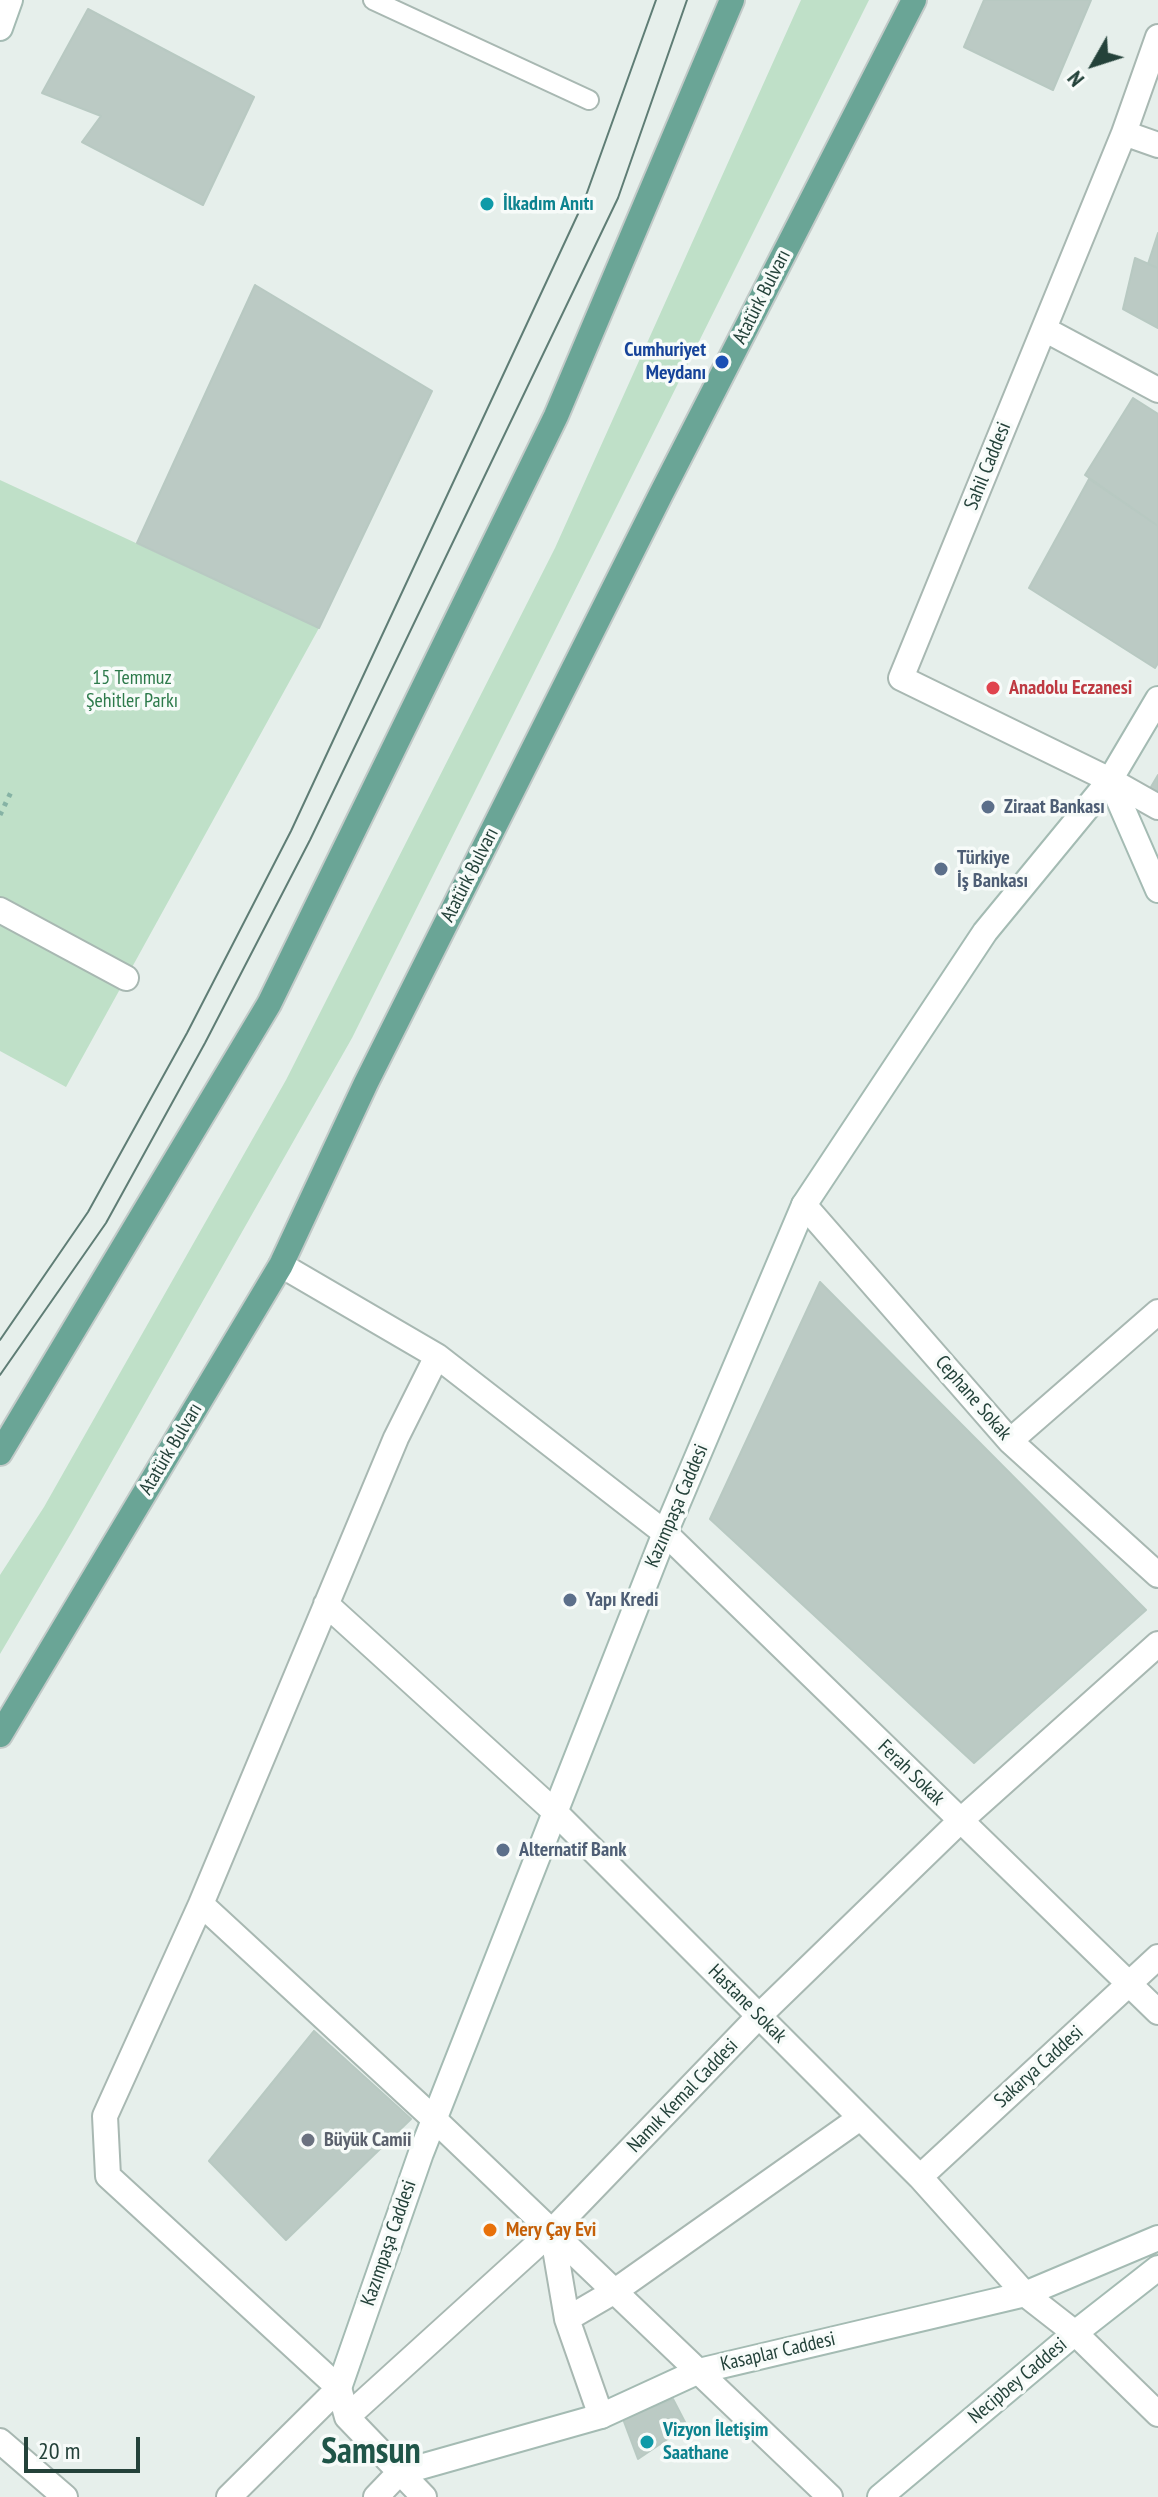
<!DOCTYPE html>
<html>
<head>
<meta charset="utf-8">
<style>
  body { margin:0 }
  #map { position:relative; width:1158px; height:2497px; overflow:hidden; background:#e6efeb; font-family:"PT Sans Narrow",sans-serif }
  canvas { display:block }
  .north { position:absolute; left:1054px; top:24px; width:80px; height:80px; -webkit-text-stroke:6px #f7fbf9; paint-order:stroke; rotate:231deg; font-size:22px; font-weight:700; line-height:32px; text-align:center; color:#24423a }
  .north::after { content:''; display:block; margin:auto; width:28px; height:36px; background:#24423a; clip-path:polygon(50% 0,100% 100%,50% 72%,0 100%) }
  .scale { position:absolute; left:24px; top:2437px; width:116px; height:36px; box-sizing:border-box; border:4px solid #24423a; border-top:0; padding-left:10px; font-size:24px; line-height:28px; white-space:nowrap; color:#24423a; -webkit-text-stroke:6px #f7fbf9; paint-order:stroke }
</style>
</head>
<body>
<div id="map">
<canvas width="1158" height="2497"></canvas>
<div class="north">N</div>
<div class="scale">20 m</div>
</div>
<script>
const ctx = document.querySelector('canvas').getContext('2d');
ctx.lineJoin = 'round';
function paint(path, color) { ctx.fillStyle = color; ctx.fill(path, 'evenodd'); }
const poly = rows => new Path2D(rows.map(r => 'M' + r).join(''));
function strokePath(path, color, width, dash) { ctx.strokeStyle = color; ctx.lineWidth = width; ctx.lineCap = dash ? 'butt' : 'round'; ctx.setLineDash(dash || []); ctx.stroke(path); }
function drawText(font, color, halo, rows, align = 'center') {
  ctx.font = font + ' "PT Sans Narrow",sans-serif'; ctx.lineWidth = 7; ctx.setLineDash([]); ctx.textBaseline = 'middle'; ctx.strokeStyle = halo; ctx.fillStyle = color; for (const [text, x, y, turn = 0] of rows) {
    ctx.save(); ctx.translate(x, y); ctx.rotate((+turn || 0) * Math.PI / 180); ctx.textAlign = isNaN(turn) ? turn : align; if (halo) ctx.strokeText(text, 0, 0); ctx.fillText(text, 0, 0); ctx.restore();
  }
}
paint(poly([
  [801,0,869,0,352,1038,73,1530,0,1654,0,1575,44,1507,286,1080,555,548],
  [0,480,319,628,66,1087,0,1051]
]), '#bfe0c8');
const building = poly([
  [984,0,1091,0,1053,90,964,47,984,0],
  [88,9,254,97,203,205,82,142,101,116,42,93,88,9],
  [1158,233,1158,268,1148,264,1158,233],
  [1135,258,1158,268,1158,328,1123,309,1135,258],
  [255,285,432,391,319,628,137,543,255,285],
  [1133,398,1158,414,1158,526,1085,475,1133,398],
  [1089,479,1158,526,1158,663,1155,668,1029,588,1089,479],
  [1158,775,1158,798,1148,792,1158,775],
  [820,1282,1146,1610,974,1763,710,1519,820,1282],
  [314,2031,411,2119,286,2240,209,2161,314,2031],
  [673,2399,687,2426,638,2459,623,2419,673,2399]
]);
paint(building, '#bbcac4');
strokePath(building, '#b8c9c2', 2);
const lane = poly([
  [373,0,589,100]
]);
const street = poly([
  [1158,37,1124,133,901,678,1110,780,1158,807],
  [1124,133,1158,145],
  [1044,329,1158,390],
  [0,910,126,978],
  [804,1205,1010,1441,1158,1575],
  [281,1265,437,1356,396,1438,201,1904,105,2116,108,2176,339,2388,347,2417,424,2497],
  [437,1356,665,1533,1158,2012],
  [1010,1441,1158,1312],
  [326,1604,555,1812,920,2177,1025,2294,1075,2333,1158,2414],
  [201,1904,434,2119,830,2497],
  [920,2177,1158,1957],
  [552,2231,567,2319,601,2416],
  [567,2319,615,2291,860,2118],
  [347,2417,552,2231,759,2016,960,1821,1158,1644],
  [0,2441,65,2497],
  [229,2497,339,2388],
  [376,2497,399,2473]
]);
const secondary = poly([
  [0,28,10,0],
  [1110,780,1158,890],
  [339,2388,421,2153,665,1533,804,1205,985,932,1110,780,1158,699],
  [399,2473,601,2416,699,2371,1025,2294,1158,2238],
  [880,2497,1075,2333,1158,2268]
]);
const primary = poly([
  [0,1453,269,1004,556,416,732,0],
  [0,1735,281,1265,366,1083,661,494,914,0]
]);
strokePath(lane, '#a8b8b2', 22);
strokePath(street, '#a8b8b2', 28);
strokePath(secondary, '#a4bbb3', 28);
strokePath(primary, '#c2cac8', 28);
strokePath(poly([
  [0,815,12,790]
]), '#86b3a5', 5, [4, 6]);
strokePath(lane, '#fff', 18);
strokePath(street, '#fff', 24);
strokePath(secondary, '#fff', 24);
strokePath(primary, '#6aa596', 24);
strokePath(poly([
  [0,1340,88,1212,187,1033,291,831,584,201,656,0],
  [0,1375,106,1223,205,1043,310,840,618,198,687,0]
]), '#5f7d75', 2);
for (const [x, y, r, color] of [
  [487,204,8,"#0f9aa8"],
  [722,362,8,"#1a4fb4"],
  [993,688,8,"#e0444e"],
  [988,807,8,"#5c6f8a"],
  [941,869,8,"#5c6f8a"],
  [570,1600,8,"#5c6f8a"],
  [503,1850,8,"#5c6f8a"],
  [308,2140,8,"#6b7280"],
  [490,2230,8,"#e8710a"],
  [647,2442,8,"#0f9aa8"]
]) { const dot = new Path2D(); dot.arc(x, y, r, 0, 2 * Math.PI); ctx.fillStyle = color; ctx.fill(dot); strokePath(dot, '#f7fbf9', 3); }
drawText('bold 20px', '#0d838f', '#f7fbf9', [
  ["İlkadım Anıtı",503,204],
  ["Vizyon İletişim",663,2430],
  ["Saathane",663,2453]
], 'left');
drawText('20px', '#24423a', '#f7fbf9', [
  ["Atatürk Bulvarı",762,297,-63],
  ["Sahil Caddesi",988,466,-68],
  ["Atatürk Bulvarı",470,875,-63],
  ["Cephane Sokak",973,1398,49],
  ["Atatürk Bulvarı",171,1449,-59],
  ["Kazımpaşa Caddesi",677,1506,-67],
  ["Ferah Sokak",911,1773,44],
  ["Hastane Sokak",747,2004,45],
  ["Sakarya Caddesi",1039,2067,-42],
  ["Namık Kemal Caddesi",683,2096,-46],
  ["Kazımpaşa Caddesi",389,2243,-71],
  ["Kasaplar Caddesi",778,2352,-13],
  ["Necipbey Caddesi",1018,2381,-40]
]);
drawText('bold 20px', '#164399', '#f7fbf9', [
  ["Cumhuriyet",706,350],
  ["Meydanı",706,373]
], 'right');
drawText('20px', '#2d7a4b', '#f7fbf9', [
  ["15 Temmuz",132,678],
  ["Şehitler Parkı",132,701]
]);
drawText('bold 20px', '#be3a42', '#f7fbf9', [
  ["Anadolu Eczanesi",1009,688]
], 'left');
drawText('bold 20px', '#4e5e75', '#f7fbf9', [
  ["Ziraat Bankası",1004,807],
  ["Türkiye",957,858],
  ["İş Bankası",957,881],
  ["Yapı Kredi",586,1600],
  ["Alternatif Bank",519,1850]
], 'left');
drawText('bold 20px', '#5b616d', '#f7fbf9', [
  ["Büyük Camii",324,2140]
], 'left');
drawText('bold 20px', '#c56008', '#f7fbf9', [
  ["Mery Çay Evi",506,2230]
], 'left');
drawText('bold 36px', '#1f5548', '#f7fbf9', [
  ["Samsun",371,2453]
]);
</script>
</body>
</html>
